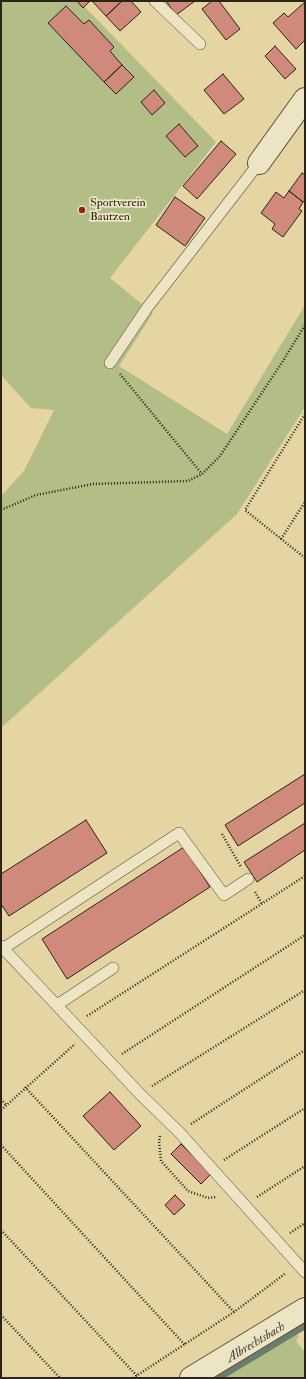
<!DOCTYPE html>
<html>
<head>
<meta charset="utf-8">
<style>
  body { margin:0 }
  #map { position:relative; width:306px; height:1379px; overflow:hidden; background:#e4d5a3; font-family:"IM FELL Double Pica",serif }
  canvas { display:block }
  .frame { position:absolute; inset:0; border:2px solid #2d231b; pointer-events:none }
</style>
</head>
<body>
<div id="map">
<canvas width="306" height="1379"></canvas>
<div class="frame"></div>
</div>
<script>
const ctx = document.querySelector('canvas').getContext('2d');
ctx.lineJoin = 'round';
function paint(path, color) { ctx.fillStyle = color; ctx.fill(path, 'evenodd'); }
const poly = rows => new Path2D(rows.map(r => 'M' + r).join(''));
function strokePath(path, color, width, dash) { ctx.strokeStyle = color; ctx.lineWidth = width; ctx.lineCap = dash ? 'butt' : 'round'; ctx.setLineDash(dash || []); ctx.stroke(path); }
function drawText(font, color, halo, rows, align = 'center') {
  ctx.font = font + ' "IM FELL Double Pica",serif'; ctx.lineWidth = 3.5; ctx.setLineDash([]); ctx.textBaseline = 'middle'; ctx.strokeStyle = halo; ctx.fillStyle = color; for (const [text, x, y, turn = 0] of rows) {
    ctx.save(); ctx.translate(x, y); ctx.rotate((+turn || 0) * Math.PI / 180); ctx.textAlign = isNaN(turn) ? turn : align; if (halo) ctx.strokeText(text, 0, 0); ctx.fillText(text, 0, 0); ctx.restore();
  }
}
paint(poly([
  [1,1,79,1,216,142,110,278,153,313,119,366,227,434,305,305,305,407,237,514,1,728,1,496,24,471,54,410,31,408,1,375],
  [291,1331,299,1336,296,1341,305,1352,305,1378,204,1378]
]), '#b3bd86');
strokePath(poly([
  [219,1378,305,1326]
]), '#6b7d6e', 6);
const building = poly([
  [77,1,90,1,83,8,77,1],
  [92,1,122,1,106,16,92,1],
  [122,1,131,1,141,12,120,31,106,16,122,1],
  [166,1,195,1,176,15,166,1],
  [212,1,219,1,240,29,226,40,202,9,212,1],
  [305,2,305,43,304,41,296,49,273,23,284,13,288,17,305,2],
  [66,6,84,24,89,20,114,47,110,51,122,65,104,82,48,23,66,6],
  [275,46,296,69,285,79,265,56,275,46],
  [122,65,134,77,116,94,104,82,122,65],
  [223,74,244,99,224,114,204,90,223,74],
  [154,90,165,103,152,115,141,102,154,90],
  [179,124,198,146,185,157,166,136,179,124],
  [221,141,236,154,197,199,183,186,221,141],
  [302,173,305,175,305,200,303,202,289,191,302,173],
  [289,191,303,202,299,209,302,211,283,237,272,229,275,224,261,213,276,192,284,198,289,191],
  [175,197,205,218,185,246,156,225,175,197],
  [305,774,305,803,238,846,225,825,305,774],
  [86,820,107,853,9,916,1,904,1,874,86,820],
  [305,823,305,850,257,882,244,862,305,823],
  [184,847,210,887,67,979,42,939,184,847],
  [110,1092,141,1126,114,1150,83,1116,110,1092],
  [181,1144,211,1174,201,1184,171,1154,181,1144],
  [175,1195,185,1205,174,1215,165,1205,175,1195]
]);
paint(building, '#d08a7b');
strokePath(building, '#2d231b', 1);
const lane = poly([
  [155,1,200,44],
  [110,363,147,308,259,163],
  [1,946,140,1094,179,1132,305,1272],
  [4,948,179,833,224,895,248,879],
  [57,1005,113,968]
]);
const street = poly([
  [259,163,305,99],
  [191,1378,305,1309]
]);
strokePath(lane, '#5b503d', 12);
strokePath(street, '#5b503d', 24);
strokePath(poly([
  [120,374,202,474],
  [305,414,245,510,305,558],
  [1,510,36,495,93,484,188,481,202,474,220,456,283,361,305,325],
  [281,539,305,502],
  [222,834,241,867],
  [255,892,262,904],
  [87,1016,305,876],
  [122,1054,305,935],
  [152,1086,305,990],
  [25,1087,234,1312],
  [1,1099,6,1105],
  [1,1110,75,1044],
  [191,1124,305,1050],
  [160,1136,159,1141,161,1161,188,1191,208,1198,216,1197],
  [1,1145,185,1345],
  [224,1160,305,1108],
  [257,1197,305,1166],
  [1,1230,137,1376],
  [290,1233,305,1223],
  [1,1315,60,1378],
  [133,1378,234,1312,286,1273]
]), '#2d231b', 2.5, [1, 2]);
strokePath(lane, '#ede4c3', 11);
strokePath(street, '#ede4c3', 22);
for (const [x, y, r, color] of [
  [82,210,4,"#8f2418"]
]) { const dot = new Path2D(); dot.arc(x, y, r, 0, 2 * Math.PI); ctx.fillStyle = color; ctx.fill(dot); strokePath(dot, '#ede4c3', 1.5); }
drawText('12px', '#2d231b', '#ede4c3', [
  ["Sportverein",90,203],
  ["Bautzen",90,217]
], 'left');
drawText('italic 13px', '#47483e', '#ede4c3', [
  ["Albrechtsbach",256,1343,-31]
]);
</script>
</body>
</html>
